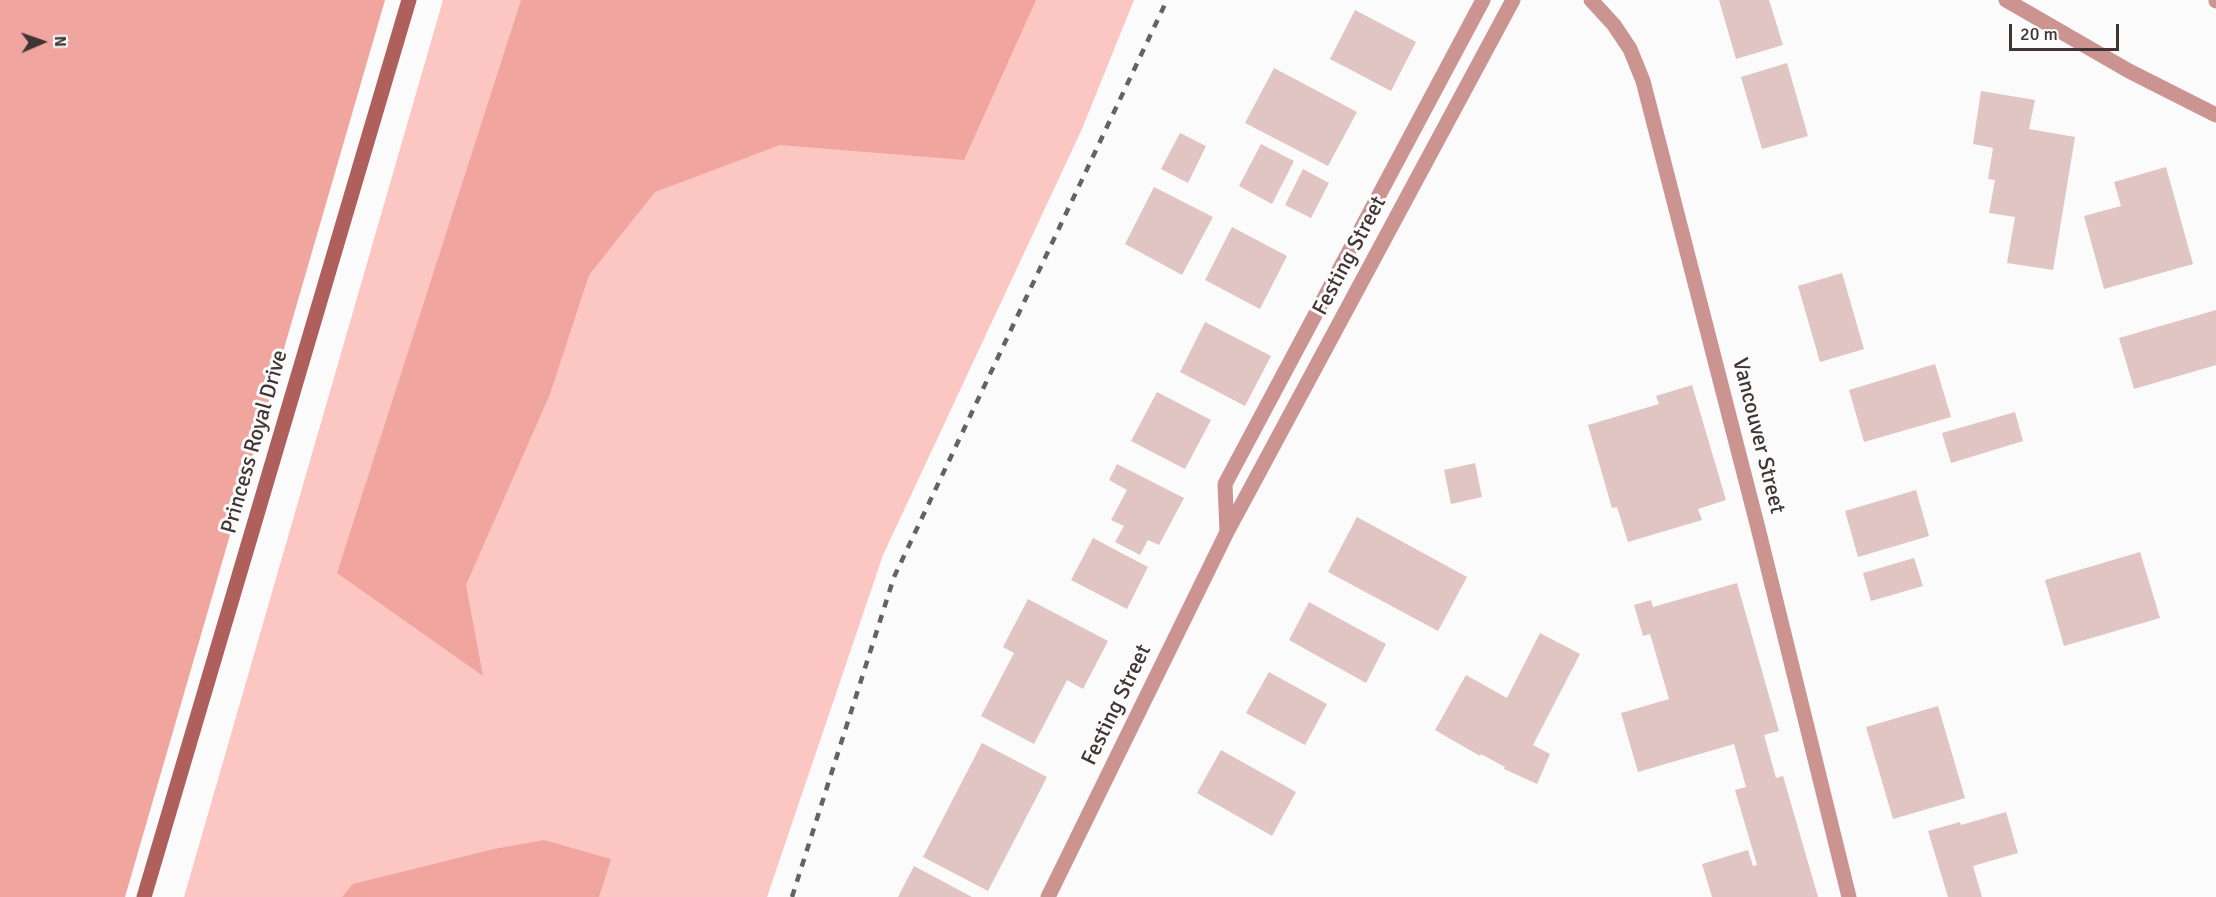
<!DOCTYPE html>
<html>
<head>
<meta charset="utf-8">
<style>
  body { margin:0 }
  #map { position:relative; width:2216px; height:897px; overflow:hidden; background:#fbfbfb; font-family:Signika,sans-serif }
  canvas { display:block }
  .north { position:absolute; left:12px; top:12px; width:60px; height:60px; -webkit-text-stroke:4px #fbfbfb; paint-order:stroke; rotate:88deg; font-size:16px; font-weight:700; line-height:24px; text-align:center; color:#403534 }
  .north::after { content:''; display:block; margin:auto; width:21px; height:27px; background:#403534; clip-path:polygon(50% 0,100% 100%,50% 72%,0 100%) }
  .scale { position:absolute; left:2009px; top:24px; width:110px; height:27px; box-sizing:border-box; border:3px solid #403534; border-top:0; padding-left:8px; font-size:18px; line-height:21px; white-space:nowrap; color:#403534; -webkit-text-stroke:4px #fbfbfb; paint-order:stroke }
</style>
</head>
<body>
<div id="map">
<canvas width="2216" height="897"></canvas>
<div class="north">N</div>
<div class="scale">20 m</div>
</div>
<script>
const ctx = document.querySelector('canvas').getContext('2d');
ctx.lineJoin = 'round';
function paint(path, color) { ctx.fillStyle = color; ctx.fill(path, 'evenodd'); }
const poly = rows => new Path2D(rows.map(r => 'M' + r).join(''));
function strokePath(path, color, width, dash) { ctx.strokeStyle = color; ctx.lineWidth = width; ctx.lineCap = dash ? 'butt' : 'round'; ctx.setLineDash(dash || []); ctx.stroke(path); }
function drawText(font, color, halo, rows, align = 'center') {
  ctx.font = font + ' Signika,sans-serif'; ctx.lineWidth = 6; ctx.setLineDash([]); ctx.textBaseline = 'middle'; ctx.strokeStyle = halo; ctx.fillStyle = color; for (const [text, x, y, turn = 0] of rows) {
    ctx.save(); ctx.translate(x, y); ctx.rotate((+turn || 0) * Math.PI / 180); ctx.textAlign = isNaN(turn) ? turn : align; if (halo) ctx.strokeText(text, 0, 0); ctx.fillText(text, 0, 0); ctx.restore();
  }
}
paint(poly([
  [443,0,1134,0,1082,129,883,555,767,897,184,897]
]), '#fcc7c3');
paint(poly([
  [0,0,385,0,125,897,0,897],
  [521,0,1036,0,964,160,780,145,655,192,589,275,550,394,466,585,483,676,337,573],
  [544,840,611,859,599,897,342,897,353,884,494,849]
]), '#f0a59f');
paint(poly([
  [1719,0,1769,0,1783,45,1736,59],
  [1355,10,1416,42,1391,91,1330,59],
  [1787,63,1808,136,1762,149,1741,77],
  [1274,68,1357,112,1328,166,1245,123],
  [1981,91,2035,100,2029,129,2075,137,2053,270,2007,263,2015,217,1989,213,1995,180,1988,179,1993,148,1973,144],
  [1180,133,1206,146,1188,183,1161,169],
  [1261,144,1294,161,1272,204,1239,186],
  [2166,167,2193,264,2104,289,2084,216,2121,206,2114,182],
  [1303,169,1329,183,1311,218,1285,205],
  [1154,187,1213,217,1182,275,1125,244],
  [1232,227,1287,256,1260,309,1205,280],
  [1842,273,1864,349,1820,362,1798,286],
  [2216,310,2216,365,2134,389,2119,338],
  [1205,322,1271,356,1245,406,1180,372],
  [1935,364,1951,417,1864,442,1849,390],
  [1692,385,1726,500,1698,509,1702,520,1628,542,1617,507,1612,508,1588,425,1659,404,1656,396],
  [1157,392,1211,420,1185,469,1131,441],
  [2015,412,2023,441,1951,463,1942,433],
  [1475,463,1482,497,1451,504,1444,470],
  [1117,464,1184,498,1159,545,1148,540,1140,555,1115,542,1124,526,1111,520,1127,490,1109,480],
  [1916,490,1929,536,1858,557,1845,511],
  [1357,517,1467,577,1438,631,1328,572],
  [1093,538,1148,567,1127,609,1071,580],
  [2140,552,2160,618,2064,646,2045,580],
  [1914,558,1923,586,1871,601,1863,573],
  [1737,583,1779,731,1764,735,1776,778,1783,776,1818,897,1712,897,1702,864,1748,850,1753,866,1757,865,1735,790,1746,787,1734,744,1638,772,1621,713,1669,699,1650,634,1643,636,1634,605,1651,600,1653,607],
  [1028,599,1108,641,1083,689,1067,680,1034,744,981,716,1014,653,1003,647],
  [1309,602,1386,644,1366,683,1289,640],
  [1540,633,1580,654,1533,745,1550,754,1537,784,1504,769,1505,767,1481,754,1480,756,1435,730,1466,675,1507,698],
  [1269,672,1327,704,1305,745,1246,713],
  [1938,706,1965,798,1893,819,1866,727],
  [982,743,1047,777,988,891,923,857],
  [1221,750,1296,792,1272,836,1197,793],
  [2006,812,2018,853,1973,866,1982,897,1948,897,1928,831,1960,822,1961,825],
  [914,866,972,897,898,897]
]), '#e0c5c2');
strokePath(poly([
  [2216,0,2216,1]
]), '#cb9490', 15);
strokePath(poly([
  [1591,0,1614,25,1630,49,1643,81,1758,528,1849,897],
  [2006,0,2129,71,2216,115],
  [1227,532,1225,484,1483,0],
  [1048,897,1227,532,1513,0]
]), '#cb9490', 15);
strokePath(poly([
  [144,897,409,0]
]), '#af605d', 15);
strokePath(poly([
  [792,897,894,577,1167,0]
]), '#696060', 4.5, [8, 8]);
drawText('22px', '#403534', '#fbfbfb', [
  ["Festing Street",1350,256,-62],
  ["Vancouver Street",1758,436,76],
  ["Princess Royal Drive",255,442,-74],
  ["Festing Street",1117,705,-64]
]);
</script>
</body>
</html>
